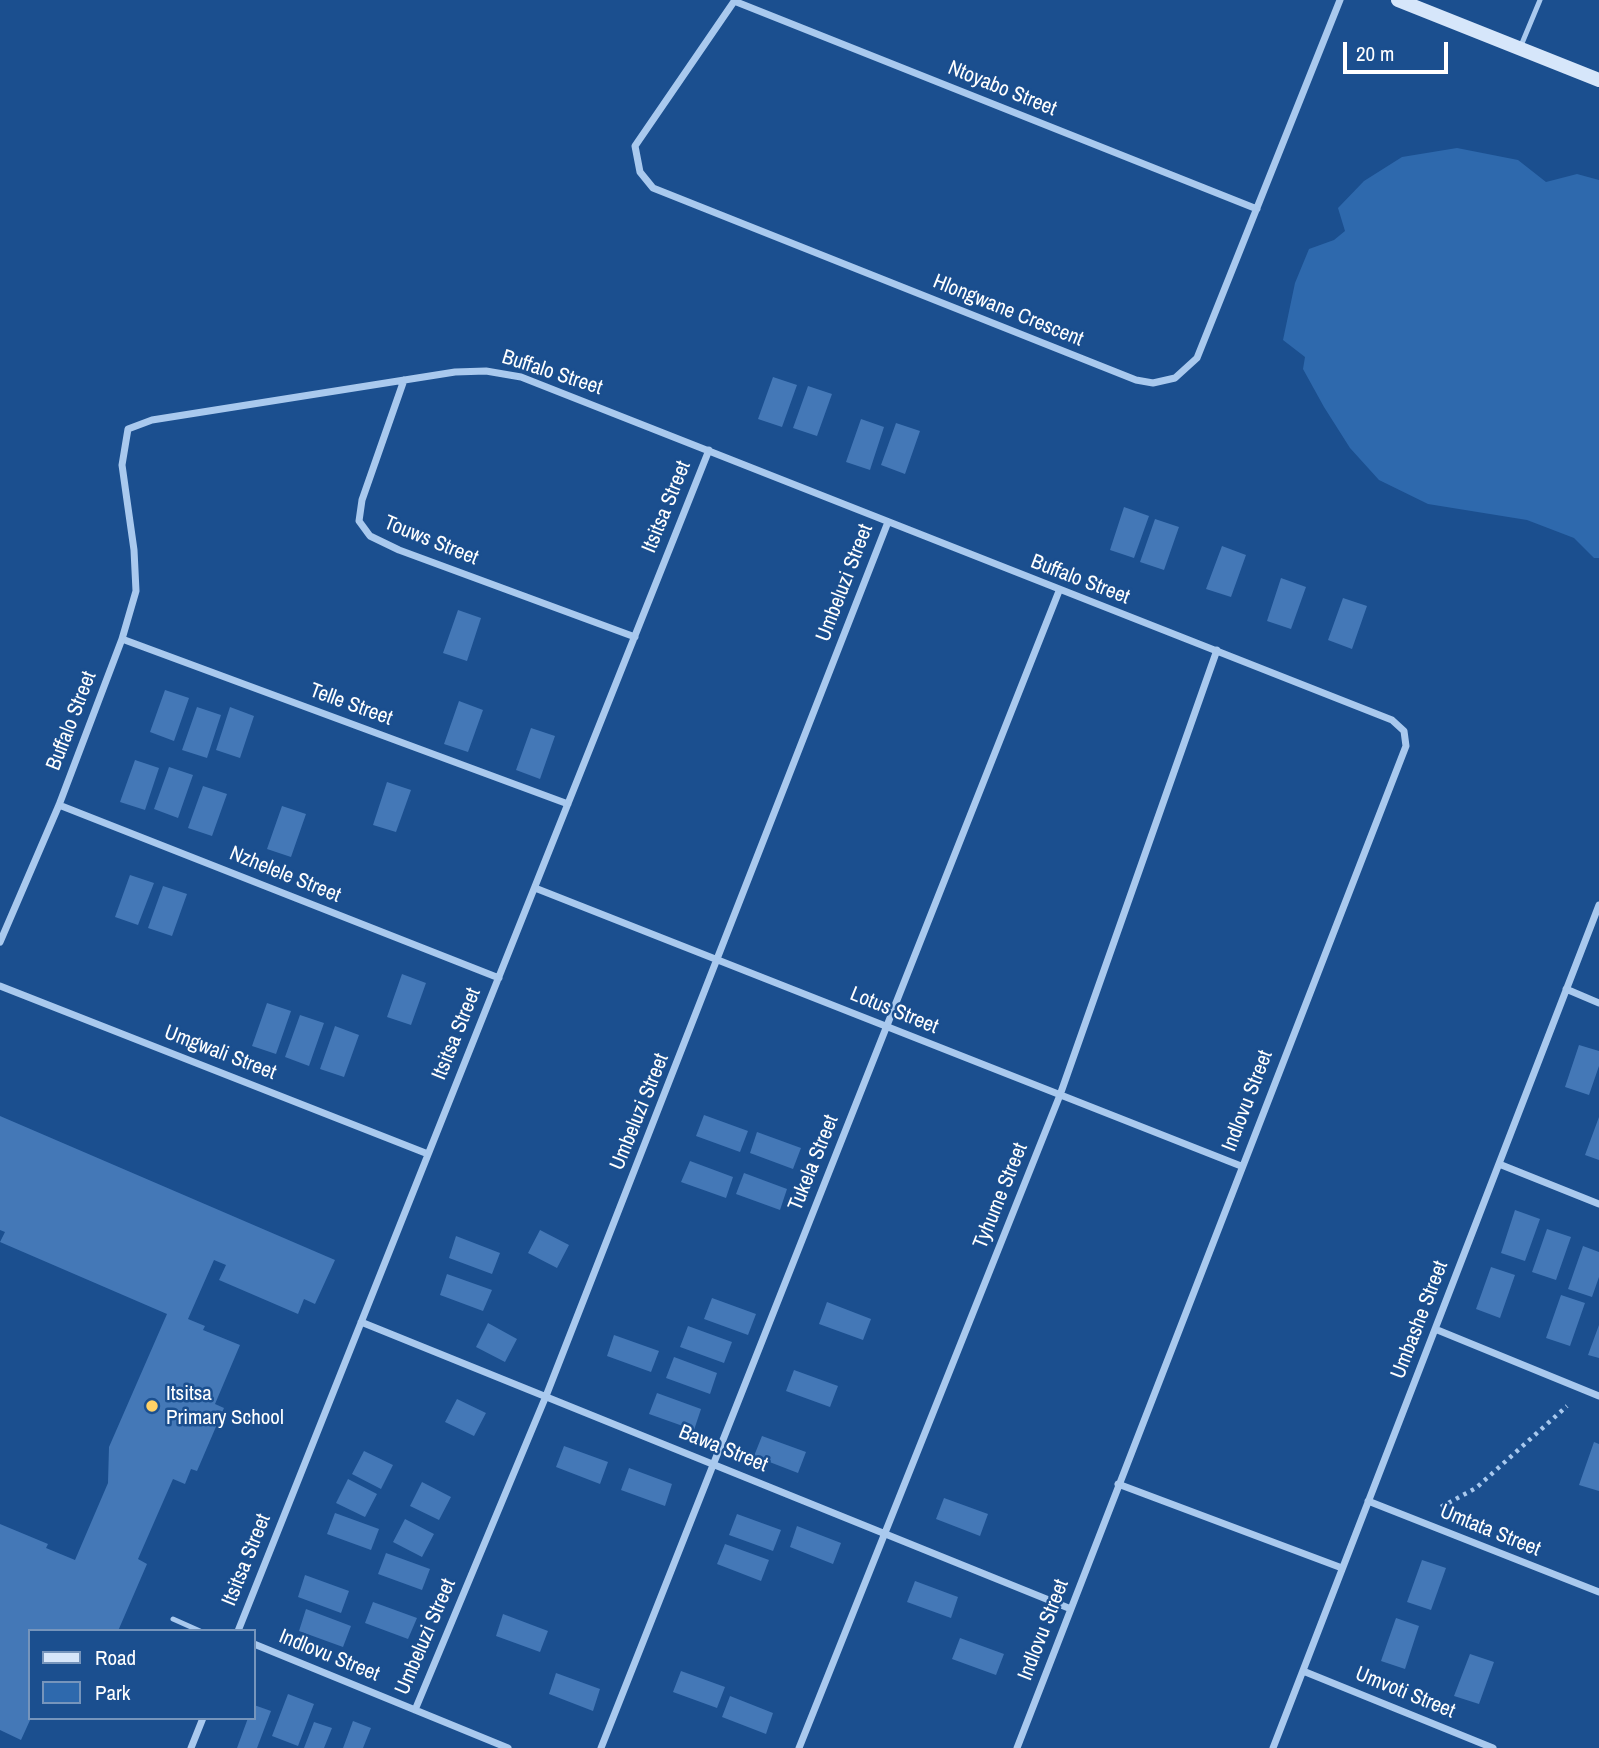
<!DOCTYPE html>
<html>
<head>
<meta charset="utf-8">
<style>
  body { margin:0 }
  #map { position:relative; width:1599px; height:1748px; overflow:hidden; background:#1b4f8f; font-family:"Archivo Narrow",sans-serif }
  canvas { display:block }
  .legend { position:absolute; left:28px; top:1629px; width:228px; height:91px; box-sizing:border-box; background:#1b4f8f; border:2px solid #7695bc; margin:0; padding:9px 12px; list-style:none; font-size:21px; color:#fff }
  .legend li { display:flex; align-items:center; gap:14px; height:35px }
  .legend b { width:35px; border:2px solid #7695bc }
  .scale { position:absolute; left:1343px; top:42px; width:105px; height:32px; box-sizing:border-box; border:4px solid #fff; border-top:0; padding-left:9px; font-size:21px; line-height:24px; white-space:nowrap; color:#fff; -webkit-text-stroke:5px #1b4f8f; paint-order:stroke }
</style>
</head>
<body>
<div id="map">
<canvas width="1599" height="1748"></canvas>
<ul class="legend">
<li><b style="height:9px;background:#d6e6fa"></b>Road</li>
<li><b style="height:19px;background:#2e69ad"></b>Park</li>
</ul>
<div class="scale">20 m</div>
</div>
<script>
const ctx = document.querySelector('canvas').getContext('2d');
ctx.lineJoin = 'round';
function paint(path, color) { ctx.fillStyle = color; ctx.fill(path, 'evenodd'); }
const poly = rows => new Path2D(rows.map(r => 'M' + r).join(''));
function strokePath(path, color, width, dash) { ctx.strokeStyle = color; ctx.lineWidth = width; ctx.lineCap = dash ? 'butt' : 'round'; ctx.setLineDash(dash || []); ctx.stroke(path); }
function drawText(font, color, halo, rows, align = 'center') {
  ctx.font = font + ' "Archivo Narrow",sans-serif'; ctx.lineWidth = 5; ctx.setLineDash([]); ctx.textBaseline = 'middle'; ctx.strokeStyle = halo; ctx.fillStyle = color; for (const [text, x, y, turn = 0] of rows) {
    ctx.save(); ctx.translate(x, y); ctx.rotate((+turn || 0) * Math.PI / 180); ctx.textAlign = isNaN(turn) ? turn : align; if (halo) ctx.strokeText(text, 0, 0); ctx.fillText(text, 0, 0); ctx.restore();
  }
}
paint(poly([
  [1457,148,1518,160,1546,182,1577,174,1599,180,1599,558,1594,558,1574,538,1527,520,1428,504,1379,480,1350,448,1324,407,1303,369,1305,357,1283,340,1295,283,1309,249,1334,240,1345,231,1338,208,1364,181,1402,157]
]), '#2e69ad');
paint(poly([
  [773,377,797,385,782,427,758,419],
  [808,386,832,394,817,436,793,428],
  [861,419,884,427,870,470,846,462],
  [896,423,920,431,905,474,881,465],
  [1124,507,1149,516,1134,558,1110,550],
  [1155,519,1179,527,1164,570,1140,562],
  [1222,546,1246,555,1231,597,1206,589],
  [1281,578,1306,587,1291,629,1267,621],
  [1343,598,1367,606,1352,649,1328,640],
  [458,610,481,618,467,661,443,653],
  [165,690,189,698,174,741,150,732],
  [459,701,483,710,468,752,444,744],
  [197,707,221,715,207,758,182,750],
  [230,707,254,716,240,758,216,750],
  [531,728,555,736,540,779,516,770],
  [135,760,159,768,145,810,120,802],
  [169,767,193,775,178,818,154,809],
  [387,782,411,790,396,832,373,825],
  [203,786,227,794,212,836,188,828],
  [282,806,306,814,291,857,267,849],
  [130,875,154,883,138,925,115,917],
  [163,886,187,894,172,936,148,928],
  [402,974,426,983,411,1025,387,1017],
  [267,1003,291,1011,276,1054,252,1046],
  [300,1015,324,1023,309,1066,285,1057],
  [335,1026,359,1035,344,1077,320,1069],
  [1579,1045,1599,1051,1599,1066,1589,1095,1565,1087],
  [704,1115,748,1131,740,1152,696,1136],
  [0,1116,335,1260,315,1304,304,1299,298,1314,219,1280,226,1265,214,1260,188,1319,205,1326,203,1330,240,1345,215,1404,224,1408,197,1471,191,1469,185,1484,173,1479,138,1559,147,1564,118,1631,30,1631,31,1718,21,1740,0,1730,0,1524,48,1544,46,1548,75,1560,108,1483,109,1447,167,1314,0,1242,5,1232,0,1230],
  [1599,1117,1599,1160,1585,1155],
  [757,1132,801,1148,793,1169,750,1153],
  [690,1161,733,1177,726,1198,681,1182],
  [744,1173,787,1189,780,1210,736,1194],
  [1515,1210,1540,1219,1525,1261,1501,1253],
  [1547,1229,1571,1237,1556,1280,1532,1272],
  [540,1230,569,1245,557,1268,528,1253],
  [456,1236,500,1253,492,1274,449,1258],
  [1583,1246,1599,1252,1599,1277,1592,1297,1568,1289],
  [1491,1267,1515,1275,1500,1318,1476,1309],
  [447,1274,492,1290,483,1311,440,1295],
  [1561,1295,1585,1303,1570,1346,1546,1338],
  [712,1298,756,1314,748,1335,704,1319],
  [827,1302,871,1319,863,1340,819,1324],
  [488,1323,517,1339,505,1362,476,1347],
  [1599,1325,1599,1358,1588,1355],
  [688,1326,732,1342,724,1363,680,1347],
  [614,1335,659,1351,651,1372,607,1356],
  [674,1357,717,1373,710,1394,666,1378],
  [794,1370,838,1386,830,1407,786,1391],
  [657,1393,701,1409,694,1430,649,1414],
  [457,1399,486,1413,474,1436,445,1422],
  [762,1436,806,1452,798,1473,754,1456],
  [1594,1442,1599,1444,1599,1491,1579,1485],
  [564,1446,608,1462,600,1484,556,1467],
  [364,1451,393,1465,381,1489,352,1474],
  [629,1468,672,1484,665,1506,621,1490],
  [348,1479,377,1494,365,1517,336,1503],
  [422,1482,451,1497,439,1520,410,1506],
  [944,1498,988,1514,980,1536,936,1519],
  [335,1513,379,1529,371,1550,327,1534],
  [737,1514,781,1530,773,1551,729,1535],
  [405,1519,434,1534,422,1557,393,1542],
  [797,1526,841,1543,833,1564,790,1547],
  [725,1544,769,1560,761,1581,717,1564],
  [386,1553,430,1569,422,1590,378,1574],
  [1422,1560,1446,1568,1431,1610,1407,1602],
  [305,1575,349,1591,341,1613,298,1597],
  [915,1581,958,1597,951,1618,907,1602],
  [373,1602,417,1618,408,1639,365,1623],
  [306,1609,351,1626,343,1647,299,1631],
  [503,1614,548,1631,540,1652,496,1636],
  [1396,1618,1419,1626,1405,1669,1381,1661],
  [960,1638,1004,1654,996,1675,952,1659],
  [1470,1654,1494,1662,1479,1704,1454,1696],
  [681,1671,725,1687,717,1708,673,1692],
  [556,1673,600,1689,593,1711,549,1694],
  [288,1694,314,1704,298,1746,272,1736],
  [730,1696,773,1713,766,1734,722,1717],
  [254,1705,271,1711,257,1748,237,1748,248,1718,254,1718],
  [353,1721,371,1728,363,1748,343,1748],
  [314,1722,332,1728,324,1748,304,1748]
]), '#4478b7');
strokePath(poly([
  [1441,1507,1476,1488,1567,1406]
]), '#a9c9ee', 4.5, [3.5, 5]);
strokePath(poly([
  [1520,48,1540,0],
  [173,1619,200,1631]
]), '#a9c9ee', 5);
strokePath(poly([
  [735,0,635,146,640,172,653,188,1136,380,1153,383,1175,378,1197,358,1340,0],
  [734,1,1257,209],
  [404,380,362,500,359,521,370,536,399,550,635,637],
  [122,639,568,804],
  [59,805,499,978],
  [535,888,1241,1166],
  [0,942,59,805,122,639,136,591,134,550,122,465,128,429,152,420,455,372,486,371,521,377,1392,720,1404,731,1406,746,1017,1748],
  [0,986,428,1154],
  [1566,989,1599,1003],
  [1499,1164,1599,1204],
  [361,1322,1071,1609],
  [1435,1329,1599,1396],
  [1118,1484,1342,1568],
  [1368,1501,1599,1592],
  [238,1631,709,450],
  [254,1644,508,1748],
  [1303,1671,1493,1748],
  [415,1710,546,1396,888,522],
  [191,1748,203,1718],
  [601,1748,1059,591],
  [799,1748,1060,1095,1217,650],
  [1273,1748,1599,905]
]), '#a9c9ee', 7);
strokePath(poly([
  [1398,0,1599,80]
]), '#d6e6fa', 14);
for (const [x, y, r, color] of [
  [152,1406,7,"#ffd166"]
]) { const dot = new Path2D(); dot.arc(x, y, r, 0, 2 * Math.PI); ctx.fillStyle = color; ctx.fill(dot); strokePath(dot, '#1b4f8f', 2.5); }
drawText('21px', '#fff', '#1b4f8f', [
  ["Ntoyabo Street",1002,89,22],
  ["Hlongwane Crescent",1008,311,22],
  ["Buffalo Street",552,373,18],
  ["Itsitsa Street",667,507,-68],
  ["Touws Street",431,541,22],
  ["Buffalo Street",1080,580,21],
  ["Umbeluzi Street",845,583,-69],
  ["Telle Street",351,705,20],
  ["Buffalo Street",72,721,-69],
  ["Nzhelele Street",285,875,22],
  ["Lotus Street",894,1011,22],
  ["Itsitsa Street",457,1034,-68],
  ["Umgwali Street",220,1053,21],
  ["Indlovu Street",1248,1101,-69],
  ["Umbeluzi Street",640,1112,-68],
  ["Tukela Street",814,1163,-68],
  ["Tyhume Street",1001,1196,-68],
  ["Umbashe Street",1420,1320,-69],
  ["Bawa Street",723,1449,22],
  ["Umtata Street",1490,1531,22],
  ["Itsitsa Street",247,1560,-68],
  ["Indlovu Street",1044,1630,-69],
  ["Umbeluzi Street",426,1637,-67],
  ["Indlovu Street",329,1656,22],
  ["Umvoti Street",1405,1693,22]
]);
drawText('21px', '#fff', '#1b4f8f', [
  ["Itsitsa",166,1394],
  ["Primary School",166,1418]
], 'left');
</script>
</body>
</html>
